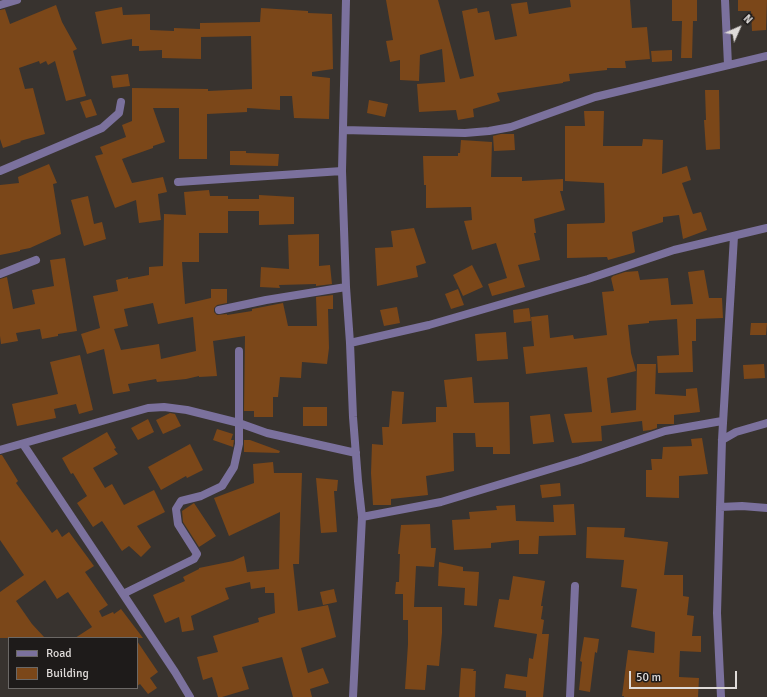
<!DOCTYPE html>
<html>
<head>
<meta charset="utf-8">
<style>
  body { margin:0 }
  #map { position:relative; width:767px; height:697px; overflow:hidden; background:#38332f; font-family:Signika,sans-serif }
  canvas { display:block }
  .legend { position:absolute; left:8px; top:637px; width:130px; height:52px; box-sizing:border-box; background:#1e1b1a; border:1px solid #6b6866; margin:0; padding:5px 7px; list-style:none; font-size:12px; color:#dfdbd9 }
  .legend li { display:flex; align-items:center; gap:8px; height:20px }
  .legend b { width:20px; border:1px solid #6b6866 }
  .north { position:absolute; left:719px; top:8px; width:40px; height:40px; -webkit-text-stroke:3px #1e1b1a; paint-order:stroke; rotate:45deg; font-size:11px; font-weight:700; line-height:16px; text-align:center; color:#dfdbd9 }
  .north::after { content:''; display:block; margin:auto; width:14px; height:18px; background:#dfdbd9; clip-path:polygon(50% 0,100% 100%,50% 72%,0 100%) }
  .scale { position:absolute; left:629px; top:671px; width:108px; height:18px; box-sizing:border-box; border:2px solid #dfdbd9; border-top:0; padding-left:5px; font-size:12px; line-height:14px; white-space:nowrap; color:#dfdbd9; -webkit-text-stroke:3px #1e1b1a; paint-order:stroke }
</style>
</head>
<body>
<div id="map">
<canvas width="767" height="697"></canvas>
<ul class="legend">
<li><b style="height:5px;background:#7b719d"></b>Road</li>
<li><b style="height:11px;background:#7b4719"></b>Building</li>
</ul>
<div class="north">N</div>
<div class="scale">50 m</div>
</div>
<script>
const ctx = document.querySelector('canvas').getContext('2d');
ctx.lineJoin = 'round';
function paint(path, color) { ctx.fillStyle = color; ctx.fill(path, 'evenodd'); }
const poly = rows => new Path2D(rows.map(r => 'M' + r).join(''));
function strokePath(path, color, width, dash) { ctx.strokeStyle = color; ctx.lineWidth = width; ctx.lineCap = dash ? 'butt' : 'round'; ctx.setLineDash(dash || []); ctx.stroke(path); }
paint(poly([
  [386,0,438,0,460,79,474,76,462,11,477,8,478,13,489,11,495,40,517,36,511,4,527,2,529,14,571,7,570,0,630,0,632,28,647,27,650,59,625,61,626,68,607,68,607,70,569,74,570,81,563,82,563,83,497,93,500,101,473,109,474,117,458,120,456,110,419,112,417,84,445,82,442,49,420,55,419,81,400,80,400,60,390,62,386,41,393,40],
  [672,0,697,0,697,21,693,21,692,58,681,58,682,21,672,21],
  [738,0,767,0,766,30,752,31,751,11,738,11],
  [56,5,62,22,77,49,73,51,86,96,66,101,55,61,48,65,46,61,40,64,39,61,19,68,25,89,33,88,45,134,20,141,21,142,3,148,0,139,0,10,5,9,10,24],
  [122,7,123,15,150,14,150,30,174,31,174,28,200,29,200,23,260,22,261,8,308,11,308,13,332,14,333,69,312,72,312,76,330,78,329,119,294,118,292,96,280,96,280,110,247,108,247,112,207,114,207,159,179,159,179,108,153,108,165,142,153,146,153,148,122,159,132,183,163,177,167,192,158,194,161,220,139,223,136,200,115,208,95,156,103,154,100,147,126,137,122,125,132,121,132,88,208,89,208,91,252,89,251,36,201,37,201,59,162,58,162,50,139,51,139,46,132,46,132,39,102,44,95,12],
  [672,50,672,61,652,62,651,51],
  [128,74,130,86,113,88,111,76],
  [705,90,719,90,720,149,706,150,704,120,706,120],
  [91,99,97,115,86,118,80,102],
  [369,100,388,104,385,117,367,113],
  [584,111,604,111,603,146,642,146,643,139,663,140,662,174,687,166,691,180,682,183,693,214,701,212,707,230,683,239,679,215,663,217,663,222,632,232,635,252,633,253,608,260,607,257,567,258,567,224,604,223,605,221,604,183,565,181,565,126,585,126],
  [501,134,514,134,515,150,494,151,493,136],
  [461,140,492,142,491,177,522,177,522,181,563,179,563,191,560,191,565,210,534,219,536,233,534,233,540,260,518,265,525,287,492,296,488,284,507,278,496,243,472,250,464,221,472,220,471,207,426,208,426,185,424,185,423,156,458,156,458,153,460,153],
  [230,151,246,151,246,153,279,154,278,166,230,165],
  [49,164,57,183,53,184,61,234,30,248,20,250,20,251,0,255,0,185,19,183,18,177],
  [209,190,210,196,228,196,228,199,259,199,259,195,294,197,294,224,259,225,259,211,228,211,228,233,199,233,199,262,182,262,185,304,211,298,211,289,227,289,227,303,217,305,214,308,214,312,217,315,227,314,227,315,252,311,252,309,283,303,288,326,317,326,316,297,333,295,333,309,328,309,329,348,327,364,302,362,301,378,280,377,278,397,273,397,273,417,254,417,254,411,244,411,245,336,213,341,217,376,199,377,199,376,186,379,157,382,156,379,128,384,130,391,113,394,104,349,87,354,81,334,100,328,93,296,118,291,116,280,128,277,128,279,149,275,149,267,163,266,164,214,186,215,184,192],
  [153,303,158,324,193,317,196,351,161,359,159,344,121,350,114,329,128,326,124,309],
  [88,196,94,224,102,222,106,239,84,246,71,200],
  [414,228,426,263,416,266,418,277,377,286,375,248,393,247,391,231],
  [319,234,319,266,330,265,332,284,316,286,316,284,279,285,280,288,260,287,261,267,289,269,288,235],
  [65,258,77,331,58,334,58,336,42,339,40,329,16,333,18,341,1,344,0,336,0,279,7,277,13,309,35,304,32,290,54,286,50,260],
  [472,265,483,287,463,296,453,275],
  [704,270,709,298,722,298,723,318,696,319,696,341,692,341,693,372,658,373,657,356,679,355,677,319,649,321,649,323,628,325,631,353,636,371,607,378,611,413,636,410,637,364,656,364,655,394,686,396,686,389,697,388,700,412,674,415,674,424,657,424,657,428,651,430,643,431,642,421,601,426,602,441,572,443,564,414,592,412,587,367,526,374,523,347,534,346,531,317,548,315,550,338,573,335,574,339,607,335,602,292,614,291,611,278,613,276,625,272,638,271,640,280,668,278,671,305,693,304,688,272],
  [458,289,464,305,451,309,445,294],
  [397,307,400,323,384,326,380,310],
  [529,308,531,321,514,323,513,310],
  [751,323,767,323,766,335,750,335],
  [506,332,508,359,477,361,475,334],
  [80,355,93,410,79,414,76,404,54,409,56,418,17,426,12,404,58,394,50,362],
  [764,364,765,378,744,379,743,365],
  [472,377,474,403,509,402,510,454,493,454,493,447,476,447,475,433,453,433,454,471,426,476,428,495,391,499,391,505,373,505,371,473,372,444,383,445,382,427,389,427,392,391,404,392,402,424,436,422,436,407,447,407,444,380],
  [303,407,327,407,327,426,303,426],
  [170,413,175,414,181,426,163,434,156,420],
  [550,414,554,442,533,444,530,416],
  [148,419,154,432,138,440,131,428],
  [217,429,233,434,231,440,234,440,233,447,213,440],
  [107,432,116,448,114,449,118,454,93,468,105,488,112,484,124,505,154,490,165,512,137,526,151,547,141,557,129,546,122,551,102,521,93,527,77,503,87,496,73,473,71,474,62,458],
  [702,438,708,474,679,476,679,498,646,497,646,470,652,470,651,459,662,459,663,447,692,446,691,439],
  [244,440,250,440,280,451,279,453,244,452],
  [190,444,203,470,187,478,186,476,161,490,148,467],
  [0,455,2,455,18,481,16,483,52,533,57,529,62,537,69,532,94,566,85,572,108,605,99,611,102,617,113,612,114,614,121,609,143,638,75,638,92,627,68,592,57,599,45,580,16,601,32,624,45,638,0,638,0,592,24,575,0,540],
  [273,462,274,473,302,473,299,564,293,564,298,611,328,605,336,637,301,648,308,673,323,668,329,683,310,689,312,697,293,697,282,657,242,667,249,689,222,697,218,697,212,677,203,680,197,657,218,652,213,636,259,622,258,618,275,613,274,593,265,593,265,587,251,589,250,582,225,588,229,599,191,616,194,630,182,632,179,617,165,623,153,595,185,581,183,577,199,569,199,568,233,561,244,556,247,572,279,569,280,512,229,536,214,498,254,483,253,464],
  [316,478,338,480,337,491,334,491,337,532,321,533],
  [560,483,561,496,542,498,540,485],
  [194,503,216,536,199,547,183,522,182,511],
  [574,504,576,535,539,536,538,554,519,554,519,540,491,543,491,548,454,550,452,520,470,519,469,512,497,510,496,506,515,505,516,521,554,522,553,505],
  [430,524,431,548,436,548,434,567,416,566,414,607,442,607,442,633,439,666,427,665,425,690,405,689,408,644,408,620,403,620,403,594,395,594,396,582,399,582,400,554,398,554,401,525],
  [587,527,625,528,624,537,668,542,664,575,683,575,683,596,689,597,687,615,694,616,692,636,701,636,701,652,680,651,679,677,699,678,698,697,624,697,624,696,622,696,628,650,654,653,655,632,631,627,637,589,621,587,624,560,586,558],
  [439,562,463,567,463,571,479,572,477,606,464,605,465,588,438,586],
  [513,576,545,581,541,606,543,606,541,619,544,620,542,634,549,634,543,697,526,697,526,691,504,688,506,674,527,677,529,658,533,659,537,634,494,627,499,599,509,600],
  [334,589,337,602,323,605,320,592],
  [584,637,599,639,597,653,595,652,590,692,579,690,582,662,580,661],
  [137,641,158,672,150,678,157,688,148,694,140,684,137,686],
  [461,668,474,669,473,671,476,671,475,697,459,697]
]), '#7b4719');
strokePath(poly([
  [346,0,342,171,346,287,350,343,353,417,358,481,362,517,353,697],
  [725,0,728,65],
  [0,5,17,0],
  [343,130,465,133,489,131,511,127,595,97,767,56],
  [0,171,102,128,119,113,121,102],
  [178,182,342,171],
  [0,274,36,260],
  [219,310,266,300,346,287],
  [350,343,429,325,588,279,674,250,767,228],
  [722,440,736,432,767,423],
  [23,444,175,672,190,697],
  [0,450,148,408,164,407,187,410,239,423,267,433,356,453],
  [720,507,742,506,767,508],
  [362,517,441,502,580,460,665,431,722,421],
  [123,594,194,559,197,554,178,524,176,509,181,501,201,496,222,486,234,467,239,444,239,351],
  [570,697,575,586],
  [721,697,717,613,722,440,734,236]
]), '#7b719d', 8);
</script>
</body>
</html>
